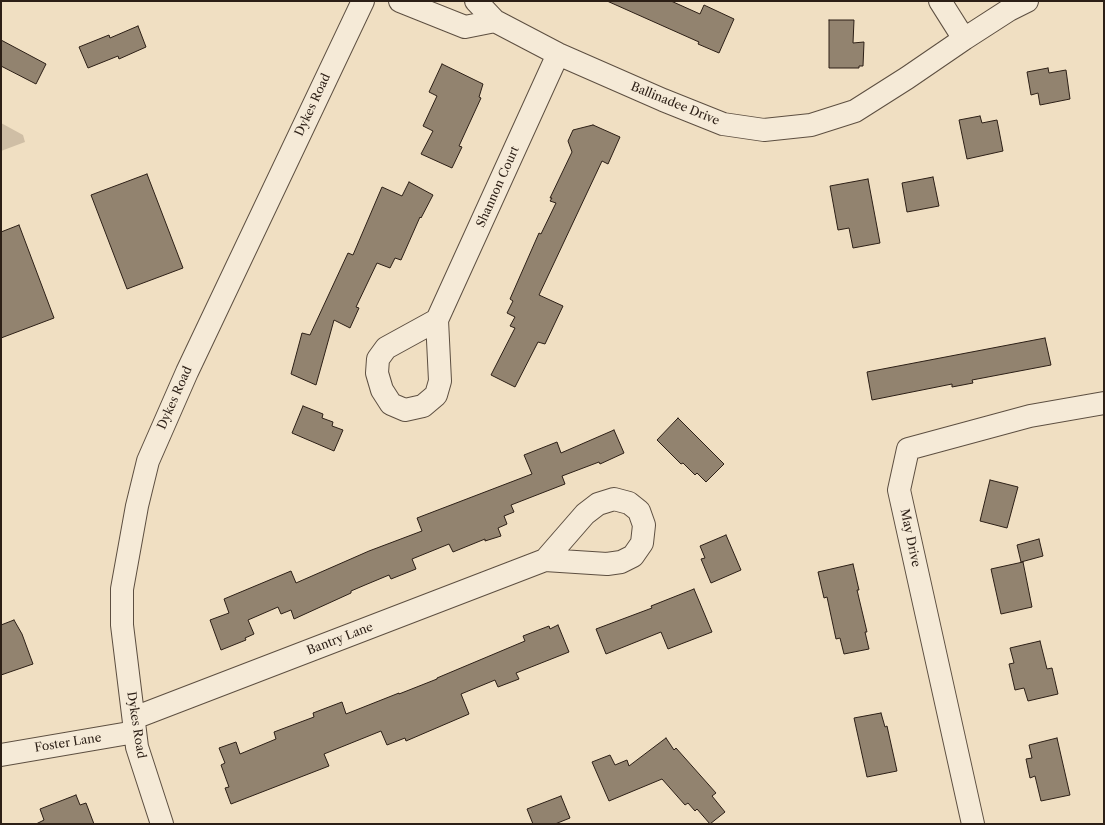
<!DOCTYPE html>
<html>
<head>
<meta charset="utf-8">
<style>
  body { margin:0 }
  #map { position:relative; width:1105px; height:825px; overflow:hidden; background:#f0dfc2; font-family:"Libre Caslon Text",serif }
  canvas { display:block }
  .frame { position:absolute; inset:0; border:2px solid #2c1f16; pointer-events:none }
</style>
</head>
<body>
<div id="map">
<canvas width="1105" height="825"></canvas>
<div class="frame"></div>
</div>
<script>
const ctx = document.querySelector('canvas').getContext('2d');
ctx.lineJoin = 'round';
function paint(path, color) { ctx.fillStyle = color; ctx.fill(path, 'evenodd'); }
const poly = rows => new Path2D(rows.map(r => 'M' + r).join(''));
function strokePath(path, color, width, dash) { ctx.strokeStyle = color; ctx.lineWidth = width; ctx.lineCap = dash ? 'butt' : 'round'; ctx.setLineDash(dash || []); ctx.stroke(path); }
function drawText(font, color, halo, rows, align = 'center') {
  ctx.font = font + ' "Libre Caslon Text",serif'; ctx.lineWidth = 3.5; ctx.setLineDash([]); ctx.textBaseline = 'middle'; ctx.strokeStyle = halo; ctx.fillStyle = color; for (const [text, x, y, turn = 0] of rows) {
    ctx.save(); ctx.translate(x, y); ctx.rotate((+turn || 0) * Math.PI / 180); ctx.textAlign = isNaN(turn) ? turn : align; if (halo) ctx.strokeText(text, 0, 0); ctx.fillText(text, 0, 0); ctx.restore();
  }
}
paint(poly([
  [1,123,23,135,25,142,1,151]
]), '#cfbea5');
const building = poly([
  [607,1,671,1,700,14,704,5,734,19,719,53,698,44,699,42,607,1],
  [829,20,854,20,853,43,864,42,863,66,859,66,859,68,829,68,829,20],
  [138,26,146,47,119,59,118,56,88,68,79,47,109,35,110,38,138,26],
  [1,40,46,64,36,84,1,66,1,40],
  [442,64,483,84,479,97,481,98,459,146,462,147,452,168,421,154,433,131,423,126,437,96,429,92,442,64],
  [1048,68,1049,73,1066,70,1070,99,1040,105,1038,93,1031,95,1027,72,1048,68],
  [980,116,982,123,997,120,1003,151,967,159,959,120,980,116],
  [593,125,620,137,608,164,602,161,539,295,563,306,545,344,538,342,515,387,491,375,515,328,510,326,515,317,507,313,513,301,510,299,539,233,541,234,556,203,550,201,552,198,550,198,572,152,568,141,573,130,593,125],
  [147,174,183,268,127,289,91,195,147,174],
  [933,177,939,206,907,212,902,183,933,177],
  [868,179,880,243,853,248,849,228,838,230,830,186,868,179],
  [409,182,433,195,421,218,420,217,401,260,395,258,390,268,377,263,356,307,359,308,350,328,334,320,316,385,291,374,302,333,310,335,348,253,353,255,382,187,402,196,409,182],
  [19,225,54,318,1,338,1,232,19,225],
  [1045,338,1051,365,972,380,973,383,952,387,952,384,872,400,867,372,1045,338],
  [303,406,323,414,322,418,333,422,332,426,343,430,334,451,292,433,303,406],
  [678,418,724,464,706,482,697,473,695,475,683,463,681,464,657,440,678,418],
  [614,430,624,453,600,464,599,462,562,476,565,484,511,505,514,512,504,516,507,524,498,528,501,536,485,541,485,539,453,552,449,544,412,559,416,569,391,579,389,575,365,585,351,591,351,593,294,619,291,610,281,614,278,607,248,620,254,634,245,638,246,640,221,650,210,620,229,613,224,599,291,571,296,583,369,551,422,531,417,518,532,474,524,455,557,442,561,453,614,430],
  [990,480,1018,487,1007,528,980,521,990,480],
  [726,535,741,570,711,583,701,559,705,558,700,546,726,535],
  [1039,539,1043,556,1021,562,1017,545,1039,539],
  [1023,562,1032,607,1001,614,991,569,1023,562],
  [853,564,859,590,857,590,867,632,865,632,869,649,844,654,840,638,836,639,827,597,824,598,818,572,853,564],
  [694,589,712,632,668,649,661,632,606,654,596,629,652,608,651,606,694,589],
  [14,620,22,634,33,664,1,675,1,625,14,620],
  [558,625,569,652,516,673,519,679,498,687,495,680,461,694,469,714,406,741,405,738,387,745,381,731,324,754,329,766,231,804,225,788,229,787,221,765,225,763,219,748,236,742,240,754,276,739,274,732,314,717,313,713,342,702,346,714,399,693,399,694,437,679,437,678,525,641,523,636,549,626,550,629,558,625],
  [1040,641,1047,669,1052,668,1058,694,1028,701,1024,688,1015,690,1009,664,1014,663,1010,648,1040,641],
  [881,713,885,727,887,726,897,771,867,777,854,718,881,713],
  [666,738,674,750,676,748,716,793,712,796,725,812,710,824,697,809,695,811,688,803,685,805,662,779,609,801,592,762,610,755,615,765,627,760,629,766,666,738],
  [1057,738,1070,795,1041,801,1035,776,1030,778,1026,759,1032,758,1029,745,1057,738],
  [76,795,80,805,86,803,94,824,36,824,44,820,40,809,76,795],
  [561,796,570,818,555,824,533,824,527,809,561,796]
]);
paint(building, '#92836f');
strokePath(building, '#2c1f16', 1);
const minor = poly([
  [400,1,465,27,495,21],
  [476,1,495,21,558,54,663,100,723,124,764,130,811,125,855,111,907,78,964,39,1009,10,1027,1],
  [940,1,964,39],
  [437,320,440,381,436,395,423,406,405,410,391,404,382,390,377,373,378,359,386,348,437,320,558,54],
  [134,718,545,560,607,564,621,562,633,556,642,543,644,525,639,511,629,503,614,499,598,504,585,514,545,560],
  [1,755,135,732],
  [162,824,137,747,122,625,122,589,137,506,148,461,187,372,363,1],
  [973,824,899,490,908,449,1030,416,1104,403]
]);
strokePath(minor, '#5d4f41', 24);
strokePath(minor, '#f5ead7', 22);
drawText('12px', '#2c1f16', '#f5ead7', [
  ["Ballinadee Drive",675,104,22],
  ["Dykes Road",313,105,-65],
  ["Shannon Court",498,187,-66],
  ["Dykes Road",175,398,-66],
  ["May Drive",910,538,78],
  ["Bantry Lane",340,639,-21],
  ["Dykes Road",136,725,81],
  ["Foster Lane",68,743,-9]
]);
</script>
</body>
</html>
